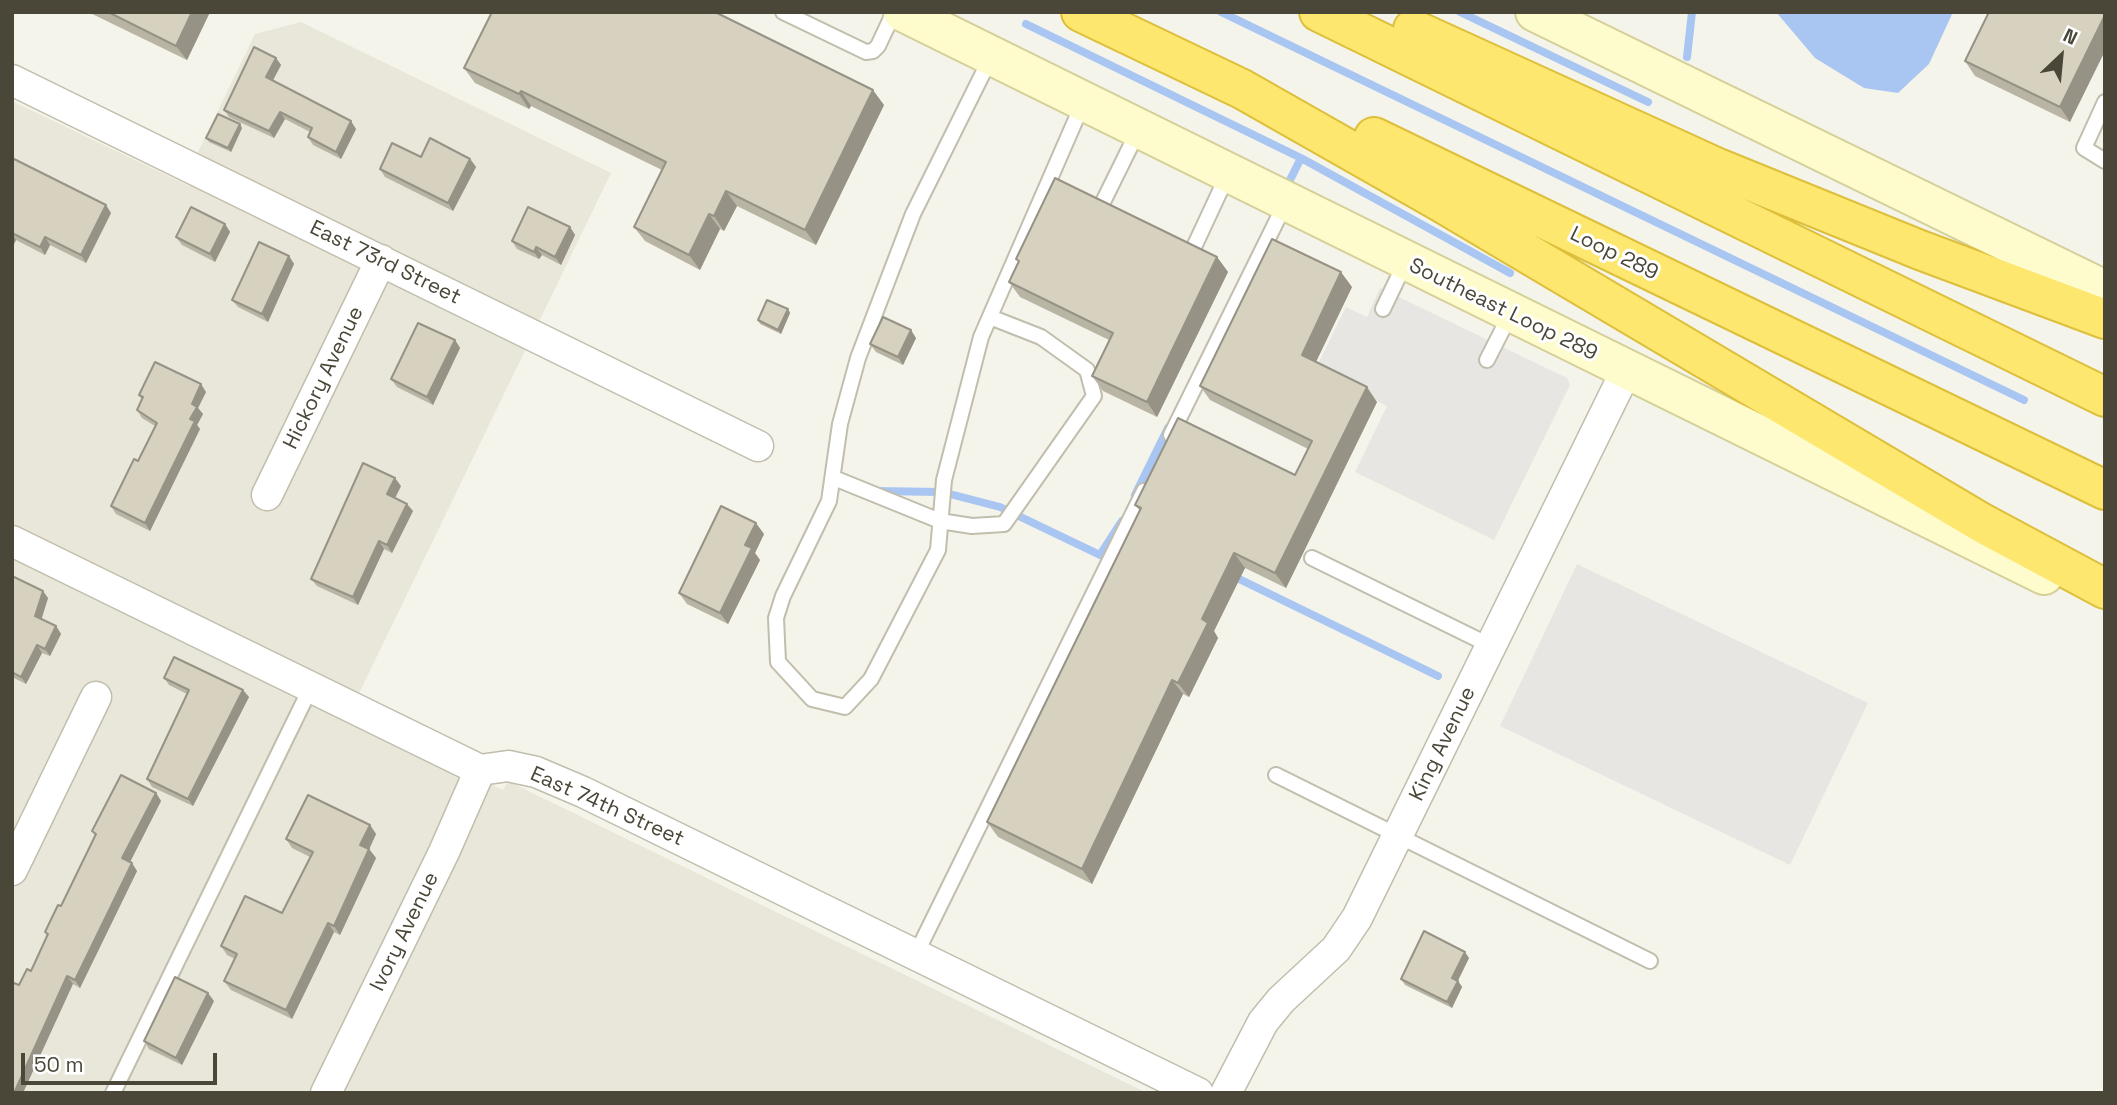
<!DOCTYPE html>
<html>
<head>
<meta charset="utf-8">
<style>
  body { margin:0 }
  #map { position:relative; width:2117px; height:1105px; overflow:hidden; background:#f5f4eb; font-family:"Space Grotesk",sans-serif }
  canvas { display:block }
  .frame { position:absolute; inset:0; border:14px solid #4a4638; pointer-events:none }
  .north { position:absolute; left:2026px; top:21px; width:70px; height:70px; -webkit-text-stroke:5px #fff; paint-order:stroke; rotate:26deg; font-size:19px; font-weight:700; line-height:28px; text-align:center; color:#4a4638 }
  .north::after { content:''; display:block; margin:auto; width:24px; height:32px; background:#4a4638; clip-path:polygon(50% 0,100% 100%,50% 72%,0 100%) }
  .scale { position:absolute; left:21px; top:1053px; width:196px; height:32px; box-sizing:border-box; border:4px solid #4a4638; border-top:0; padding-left:9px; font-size:21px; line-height:24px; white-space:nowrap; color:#4a4638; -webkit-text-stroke:5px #fff; paint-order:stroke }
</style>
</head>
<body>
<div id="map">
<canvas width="2117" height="1105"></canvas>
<div class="frame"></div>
<div class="north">N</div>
<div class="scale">50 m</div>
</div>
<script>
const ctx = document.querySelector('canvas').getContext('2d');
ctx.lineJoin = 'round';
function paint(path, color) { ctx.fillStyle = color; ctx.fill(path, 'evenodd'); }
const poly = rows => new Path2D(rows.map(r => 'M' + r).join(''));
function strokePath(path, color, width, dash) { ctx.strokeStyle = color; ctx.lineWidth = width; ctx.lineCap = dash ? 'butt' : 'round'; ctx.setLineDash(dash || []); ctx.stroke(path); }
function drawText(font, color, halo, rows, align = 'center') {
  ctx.font = font + ' "Space Grotesk",sans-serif'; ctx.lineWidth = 6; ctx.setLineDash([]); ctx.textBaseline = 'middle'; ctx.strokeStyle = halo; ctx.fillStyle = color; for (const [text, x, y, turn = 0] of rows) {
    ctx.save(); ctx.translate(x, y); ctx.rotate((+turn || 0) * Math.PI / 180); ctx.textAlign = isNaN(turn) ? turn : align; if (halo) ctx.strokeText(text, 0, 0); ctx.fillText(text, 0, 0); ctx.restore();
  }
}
paint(poly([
  [301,22,611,173,349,714,503,790,508,781,1147,1093,12,1093,12,101,189,186,198,152,255,34]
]), '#e9e7d9');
paint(poly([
  [1380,288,1567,378,1570,385,1494,540,1355,472,1387,406,1315,370,1346,307,1367,317],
  [1577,564,1868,703,1790,865,1500,726]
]), '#e7e6e2');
paint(poly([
  [1776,12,1953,12,1929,64,1898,93,1864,88,1815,58]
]), '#a8c6f1');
strokePath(poly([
  [1221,12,2024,400],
  [1460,12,1648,102],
  [1026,24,1301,158],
  [1687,57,1692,12],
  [1285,190,1301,158,1510,273],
  [874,491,942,492,1000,507,1100,555,1122,521],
  [1135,495,1168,428],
  [1233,576,1438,676]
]), '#a8c6f1', 8);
const service = poly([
  [783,12,866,52,873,51,878,46,894,12],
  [991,57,913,214,858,358,840,424,829,501,783,596,776,618,778,662,812,699,845,707,871,679,938,550,944,480,981,337,1083,103],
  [2105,102,2084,148,2105,161],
  [1103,202,1138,131],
  [1194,247,1228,174],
  [1383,309,1405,263],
  [1487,360,1510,315],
  [1171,435,1286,202],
  [834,478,940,521,972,526,1004,524,1094,396,1087,370,1041,337,990,317],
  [1312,558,1491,646],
  [1276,775,1650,961],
  [916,954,1144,491],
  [113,1093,311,687]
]);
const minor = poly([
  [12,80,758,446],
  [267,495,381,260],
  [12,541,480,770,508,766,536,772,583,792,1198,1093],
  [12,870,96,697],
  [326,1093,444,852,480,770],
  [1226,1093,1263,1022,1281,1000,1336,949,1357,918,1626,371]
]);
const secondary = poly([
  [903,12,2044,575],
  [1535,12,2105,290]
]);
const motorway = poly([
  [1081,12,1242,89,1439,201,1982,523,2105,589],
  [1319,12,2105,397],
  [1413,29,1718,168,1920,250,2105,319],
  [1374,137,2105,490]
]);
strokePath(service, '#c1bead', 18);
strokePath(minor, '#c1bead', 33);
strokePath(secondary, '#d5d09a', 42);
strokePath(motorway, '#debf3c', 42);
strokePath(service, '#fff', 14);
strokePath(minor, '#fff', 30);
strokePath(secondary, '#fefbcc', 38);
strokePath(motorway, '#fde76e', 38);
paint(poly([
  [88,12,210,12,187,60],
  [2105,12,2070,122,1975,76,1965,61],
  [276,58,281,65,273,80,356,129,341,159,313,145,308,137,310,132,285,119,274,138,229,117,224,110],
  [464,68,884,105,816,245,737,206,724,231,720,229,700,270,645,241,634,227,662,170,531,106,529,109,475,83],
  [242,128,231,152,209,142,206,138],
  [421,157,470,159,476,167,453,211,385,177,380,169],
  [12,158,111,213,86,263,50,245,45,255,16,240,12,248],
  [225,224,230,232,215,262,182,245,176,237],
  [570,227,575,235,561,265,542,255,539,259,517,249,512,241],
  [289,256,294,264,268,322,238,307,232,300],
  [1217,257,1228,272,1157,417,1103,391,1092,376,1109,340,1020,297,1009,282,1019,263,1016,259],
  [1352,287,1316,362,1377,402,1286,588,1245,568,1214,631,1218,638,1189,697,1183,694,1092,884,998,837,987,822,1140,511,1135,505,1295,475,1308,449,1210,400,1200,386],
  [788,309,790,313,781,334,760,324,758,320],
  [916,338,903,365,876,352,870,344],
  [455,340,460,348,433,405,397,387,391,379],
  [206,392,198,408,203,414,197,425,200,429,150,531,116,514,111,506,138,461,155,426,142,418,137,410,142,400,139,395],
  [401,486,395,498,413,511,392,553,384,549,358,605,317,586,311,579],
  [764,534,755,553,760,560,728,624,687,604,679,593],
  [12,576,48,598,41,619,56,626,61,634,50,656,42,653,26,684,12,677],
  [164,678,249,697,193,806,152,787,147,779,187,694,169,685],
  [156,793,161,801,130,862,137,871,80,988,73,984,19,985,31,971,47,936,45,932,61,906,95,836,92,831],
  [370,825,376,834,369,849,376,858,340,935,334,932,292,1019,231,990,224,981,235,959,227,955,221,946,282,913,310,857,292,848,286,839],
  [1469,958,1458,981,1462,987,1452,1008,1405,985,1401,979],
  [214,1001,182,1065,149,1049,144,1041]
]), '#b9b5a5');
paint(poly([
  [192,12,210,12,187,60,176,46],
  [2105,15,2105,51,2070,122,2060,107],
  [276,58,281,65,271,84,266,77],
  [873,90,884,105,816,245,805,230],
  [521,91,531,106,529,109,519,94],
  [280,112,285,119,274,138,269,131],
  [351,121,356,129,341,159,336,152],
  [240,124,242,128,231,152,228,148],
  [470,159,476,167,453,211,448,203],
  [726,191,737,206,724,231,714,216],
  [106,205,111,213,86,263,81,255],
  [709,214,720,229,700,270,689,255],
  [225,224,230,232,215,262,210,254],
  [570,227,575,235,561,265,555,257],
  [12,234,16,240,12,248],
  [45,237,50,245,45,255,40,247],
  [536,247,542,255,539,259,534,252],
  [289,256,294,264,268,322,262,314],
  [1217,257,1228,272,1157,417,1147,402],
  [1341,272,1352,287,1312,370,1302,355],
  [788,309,790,313,781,334,778,330],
  [911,330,916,338,903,365,898,357],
  [455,340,460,348,433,405,427,397],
  [201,384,206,392,198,408,203,414,197,425,200,429,150,531,145,523,190,419,192,404],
  [1367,387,1377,402,1286,588,1275,573],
  [395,478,401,486,393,502,387,494],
  [407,504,413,511,392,553,387,545],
  [756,523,764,534,755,553,760,560,728,624,720,613,745,545],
  [379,541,384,549,358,605,353,597],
  [1234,553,1245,568,1214,631,1218,638,1189,697,1178,683,1202,619],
  [43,591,48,598,40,624,35,616],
  [56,626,61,634,50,656,45,649],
  [37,645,42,653,26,684,21,677],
  [1172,680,1183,694,1092,884,1082,869],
  [243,690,249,697,193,806,188,799],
  [156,793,161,801,128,866,122,858],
  [370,825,376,834,367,854,360,845],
  [369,849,376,858,340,935,334,926],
  [132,863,137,871,80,988,75,980],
  [328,923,334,932,292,1019,286,1010],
  [1465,952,1469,958,1456,984,1452,978],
  [67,976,73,984,23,1093,14,1093],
  [1458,981,1462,987,1452,1008,1447,1002],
  [208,993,214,1001,182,1065,176,1058]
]), '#969386');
const building = poly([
  [108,12,192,12,176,46,108,12],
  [492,12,715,12,873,90,805,230,726,191,714,216,709,214,689,255,634,227,666,162,521,91,519,94,464,68,492,12],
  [1989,12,2105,12,2105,15,2060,107,1965,61,1989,12],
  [254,47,276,58,266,77,351,121,336,152,308,137,312,128,280,112,269,131,224,110,254,47],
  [218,114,240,124,228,148,206,138,218,114],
  [430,138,470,159,448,203,380,169,392,143,421,157,430,138],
  [12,158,106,205,81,255,45,237,40,247,12,233,12,158],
  [1055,178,1217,257,1147,402,1092,376,1113,333,1009,282,1019,261,1016,259,1055,178],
  [191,207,225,224,210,254,176,237,191,207],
  [528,207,570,227,555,257,536,247,534,252,512,241,528,207],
  [1272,239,1341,272,1302,355,1367,387,1275,573,1234,553,1202,619,1208,623,1178,683,1172,680,1082,869,987,822,1141,508,1135,505,1178,418,1295,475,1312,441,1200,386,1272,239],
  [259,242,289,256,262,314,232,300,259,242],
  [767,300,788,309,778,330,758,320,767,300],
  [883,317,911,330,898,357,870,344,883,317],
  [418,323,455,340,427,397,391,379,418,323],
  [155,362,201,384,192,404,197,407,190,419,195,421,145,523,111,506,134,459,138,461,157,423,137,410,143,397,139,395,155,362],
  [363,463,395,478,387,494,407,504,387,545,379,541,353,597,311,579,363,463],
  [721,506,756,523,745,545,752,548,720,613,679,593,721,506],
  [12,576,43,591,35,616,56,626,45,649,37,645,21,677,12,672,12,576],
  [174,657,243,690,188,799,147,779,189,690,164,678,174,657],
  [121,775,156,793,122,858,132,863,75,980,67,976,14,1093,12,1093,12,986,14,983,19,985,27,969,31,971,48,934,45,932,58,905,61,906,96,834,92,831,121,775],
  [308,795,370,825,360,845,369,849,334,926,328,923,286,1010,224,981,237,954,221,946,245,896,282,913,313,852,286,839,308,795],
  [1424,931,1465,952,1452,978,1458,981,1447,1002,1401,979,1424,931],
  [175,977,208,993,176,1058,144,1041,175,977]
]);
paint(building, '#d7d2c0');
strokePath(building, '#969386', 2);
drawText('21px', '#4a4638', '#fff', [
  ["Loop 289",1614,254,26],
  ["East 73rd Street",385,263,26],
  ["Southeast Loop 289",1503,310,26],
  ["Hickory Avenue",324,378,-64],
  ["King Avenue",1443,744,-64],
  ["East 74th Street",607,807,24],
  ["Ivory Avenue",405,932,-64]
]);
</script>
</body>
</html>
